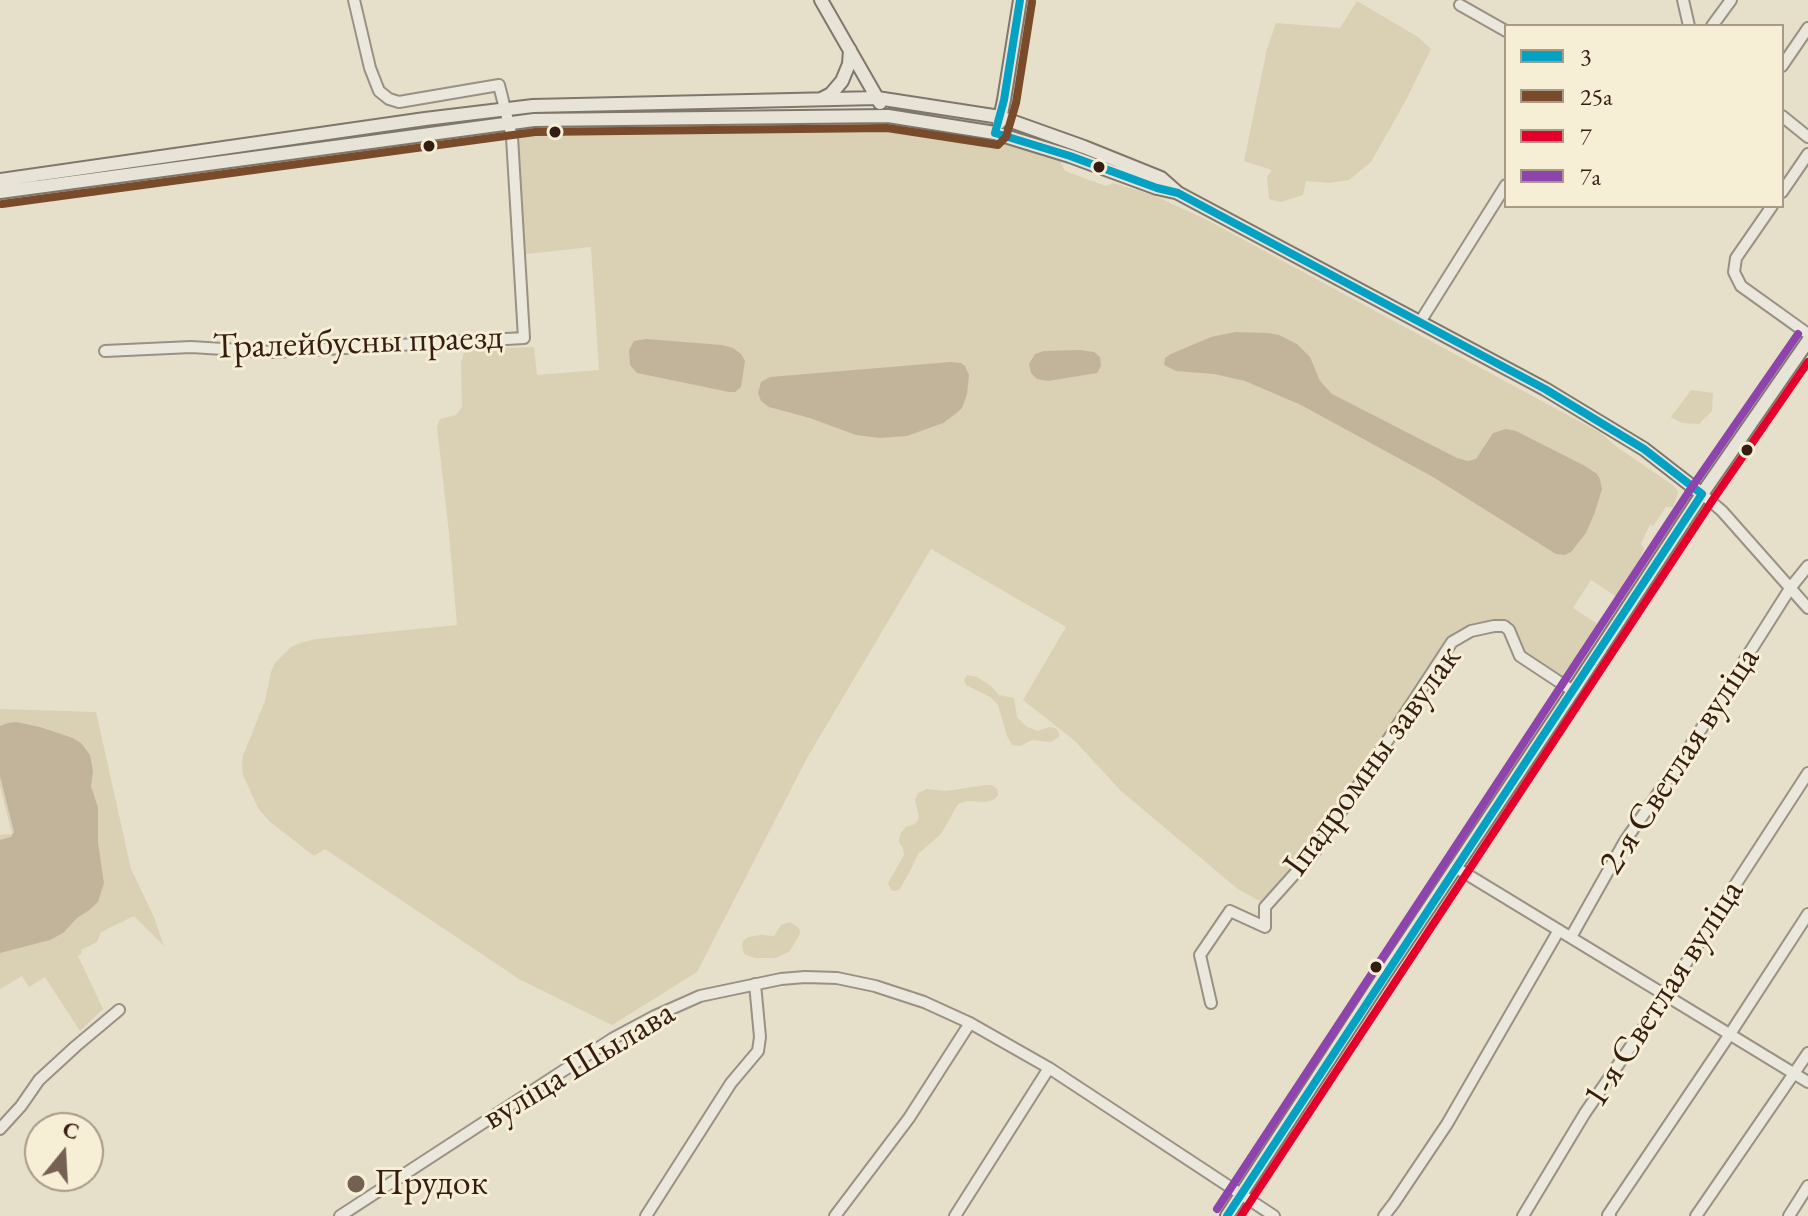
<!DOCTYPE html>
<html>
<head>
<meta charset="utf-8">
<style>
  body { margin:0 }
  #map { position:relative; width:1808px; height:1216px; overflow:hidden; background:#e6dfca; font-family:"EB Garamond",serif }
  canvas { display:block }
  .legend { position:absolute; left:1504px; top:24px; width:280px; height:184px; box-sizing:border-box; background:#f6eed5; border:2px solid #a99a88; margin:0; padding:10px 14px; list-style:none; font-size:24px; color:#361d14 }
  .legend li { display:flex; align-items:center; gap:16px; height:40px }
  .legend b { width:40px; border:2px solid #a99a88 }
  .north { position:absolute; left:24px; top:1112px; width:80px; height:80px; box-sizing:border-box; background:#f6eed5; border:2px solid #a99a88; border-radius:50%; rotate:18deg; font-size:22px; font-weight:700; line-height:32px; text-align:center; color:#361d14 }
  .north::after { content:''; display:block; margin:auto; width:28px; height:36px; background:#746154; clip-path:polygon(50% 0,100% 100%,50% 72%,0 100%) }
</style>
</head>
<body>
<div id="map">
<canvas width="1808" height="1216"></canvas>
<ul class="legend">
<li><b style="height:10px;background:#03a2c5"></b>3</li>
<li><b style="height:10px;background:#7a4b2a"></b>25а</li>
<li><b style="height:10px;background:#e4002b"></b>7</li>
<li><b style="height:10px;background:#8e44ad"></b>7а</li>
</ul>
<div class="north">С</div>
</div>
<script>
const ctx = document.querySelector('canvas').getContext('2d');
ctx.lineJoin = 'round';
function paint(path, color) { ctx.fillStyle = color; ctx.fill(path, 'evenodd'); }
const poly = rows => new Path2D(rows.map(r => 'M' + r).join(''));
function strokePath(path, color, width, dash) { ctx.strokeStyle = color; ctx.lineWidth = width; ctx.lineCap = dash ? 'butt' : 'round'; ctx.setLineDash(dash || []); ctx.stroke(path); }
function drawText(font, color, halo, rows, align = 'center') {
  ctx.font = font + ' "EB Garamond",serif'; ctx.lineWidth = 6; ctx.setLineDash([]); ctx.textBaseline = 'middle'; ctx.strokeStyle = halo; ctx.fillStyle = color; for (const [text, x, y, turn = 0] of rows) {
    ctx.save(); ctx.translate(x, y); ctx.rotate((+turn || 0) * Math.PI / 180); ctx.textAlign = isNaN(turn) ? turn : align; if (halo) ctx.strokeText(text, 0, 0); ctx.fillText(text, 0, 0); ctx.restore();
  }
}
paint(poly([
  [1357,1,1418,37,1431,49,1406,100,1371,162,1349,180,1329,183,1306,181,1303,195,1281,202,1269,199,1267,177,1272,170,1244,161,1267,49,1276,23,1340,28],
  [713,123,881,125,982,138,1034,151,1060,161,1065,171,1106,186,1113,183,1153,195,1207,220,1599,432,1617,447,1674,486,1678,492,1677,496,1673,507,1666,507,1653,526,1650,524,1641,544,1644,548,1637,566,1617,597,1591,580,1573,608,1599,625,1598,631,1568,676,1563,679,1523,660,1510,634,1497,625,1446,645,1312,844,1276,886,1260,901,1239,890,1121,791,1075,741,1023,700,1066,627,931,549,807,758,697,972,612,1025,519,979,325,849,314,856,269,821,258,808,243,775,242,765,243,756,265,701,271,672,275,663,291,647,303,642,317,639,457,625,449,533,437,427,440,419,456,415,462,407,461,363,464,353,473,349,534,347,537,375,599,370,591,247,526,254,518,143,521,134,536,129],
  [1691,390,1713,393,1712,411,1699,424,1682,423,1671,417],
  [967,675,977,677,991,686,999,695,1014,698,1017,717,1027,727,1038,731,1049,727,1055,728,1059,732,1059,737,1051,742,1032,740,1020,746,1012,745,1007,736,998,705,990,697,966,685,964,680],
  [0,709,96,712,131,869,154,917,164,946,134,916,101,932,97,942,81,950,82,953,78,956,103,1009,80,1031,45,977,29,987,22,976,0,989,0,835,12,834,0,786],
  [987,785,992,785,997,789,998,795,995,799,985,802,967,801,958,804,941,834,918,854,911,869,900,889,895,891,891,890,888,883,904,855,903,848,899,842,900,834,906,827,915,824,918,820,919,816,915,801,918,793,927,789,946,791],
  [790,922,799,928,800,934,789,952,775,958,755,958,744,954,742,946,743,941,748,937,761,935,774,936,781,925]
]), '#dad0b4');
paint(poly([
  [1235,332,1268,333,1279,335,1297,344,1310,357,1320,381,1332,394,1457,458,1468,461,1476,459,1493,433,1506,429,1516,431,1585,466,1597,474,1600,479,1602,489,1595,512,1586,533,1571,552,1565,555,1556,554,1433,477,1301,405,1245,381,1214,374,1176,371,1164,365,1165,358,1171,354,1211,337],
  [646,339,722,345,733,348,741,354,745,361,741,387,735,392,729,392,637,373,630,365,629,350,634,341],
  [1080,350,1094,352,1100,357,1101,366,1097,373,1048,381,1037,379,1031,373,1029,364,1035,354,1044,351],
  [951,362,961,363,965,366,969,375,967,394,962,408,958,412,943,423,907,436,880,438,856,435,810,418,769,407,761,401,758,393,761,382,770,377],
  [16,722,40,727,73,738,81,743,90,755,93,771,91,786,98,808,98,843,104,883,98,902,88,911,77,918,63,933,50,940,0,953,0,840,11,837,14,832,0,776,0,726,8,723]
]), '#c1b49a');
const minor = poly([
  [1683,0,1689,26],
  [1460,5,1506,31],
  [1712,26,1731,0],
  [1782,66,1808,28],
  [1782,116,1808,137],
  [1782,192,1808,154],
  [1772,206,1736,258,1734,272,1741,286,1808,334],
  [1420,322,1506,185],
  [105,351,191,347,272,352,524,338,512,137,499,85,399,102,389,99,379,91,370,68,354,0],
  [1702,494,1722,511,1808,608],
  [1455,867,1808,1082],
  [1571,937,1625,841,1684,756,1791,587,1808,566],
  [1211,1003,1200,955,1230,911,1265,927,1265,907,1316,850,1452,642,1471,631,1494,626,1504,626,1509,630,1520,656,1573,691],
  [0,1129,21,1106,39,1080,76,1046,119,1010],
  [340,1216,612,1039,655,1016,700,996,781,979,805,977,837,978,875,986,924,1002,970,1023,1049,1068,1274,1216],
  [646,1216,731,1083,758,1051,760,1037,755,984],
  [835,1216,909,1118,970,1023],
  [955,1216,1049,1068],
  [1384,1216,1394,1203,1447,1124,1559,930],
  [1523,1216,1585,1113,1666,995,1730,893,1808,773],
  [1610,1216,1608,1215,1730,1034,1808,914],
  [1696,1216,1808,1053],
  [1789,1216,1808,1186]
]);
const major = poly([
  [821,0,880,103],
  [821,99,831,94,842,81,849,64,850,50],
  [999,123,1004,100,1020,0],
  [0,180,425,119,533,106,877,98,1000,117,1084,147,1161,178,1178,193,1545,389,1644,449,1702,494],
  [0,192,534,120,888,116,995,133,1070,156,1157,188,1175,192],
  [1227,1216,1386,972,1573,691,1702,494,1808,341]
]);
strokePath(minor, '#989184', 14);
strokePath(major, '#7f776c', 16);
strokePath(minor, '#eae7dd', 10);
strokePath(major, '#e7e3d7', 12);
strokePath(poly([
  [1020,0,1004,100,995,133,1070,156,1157,188,1178,193,1545,389,1644,449,1702,494],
  [1227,1216,1702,494]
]), '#03a2c5', 8);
strokePath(poly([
  [2,204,535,132,887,128,998,145,1006,137,1016,103,1032,2]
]), '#7a4b2a', 8);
strokePath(poly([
  [1241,1216,1712,501,1808,362]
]), '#e4002b', 8);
strokePath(poly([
  [1217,1209,1692,487,1798,334]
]), '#8e44ad', 8);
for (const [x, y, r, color] of [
  [555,132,7,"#361d14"],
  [429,146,7,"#361d14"],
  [1099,167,7,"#361d14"],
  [1747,450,7,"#361d14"],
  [1376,967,7,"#361d14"],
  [356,1184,10,"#746154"]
]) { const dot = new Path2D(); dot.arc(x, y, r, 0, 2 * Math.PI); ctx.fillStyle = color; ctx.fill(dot); strokePath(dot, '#f6eed5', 3); }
drawText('36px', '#361d14', '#f6eed5', [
  ["Тралейбусны праезд",358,343,-2],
  ["Іпадромны завулак",1373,761,-54],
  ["2-я Светлая вуліца",1680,761,-57],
  ["1-я Светлая вуліца",1664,994,-57],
  ["вуліца Шылава",579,1066,-31]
]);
drawText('36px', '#361d14', '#f6eed5', [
  ["Прудок",374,1184]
], 'left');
</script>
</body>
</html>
